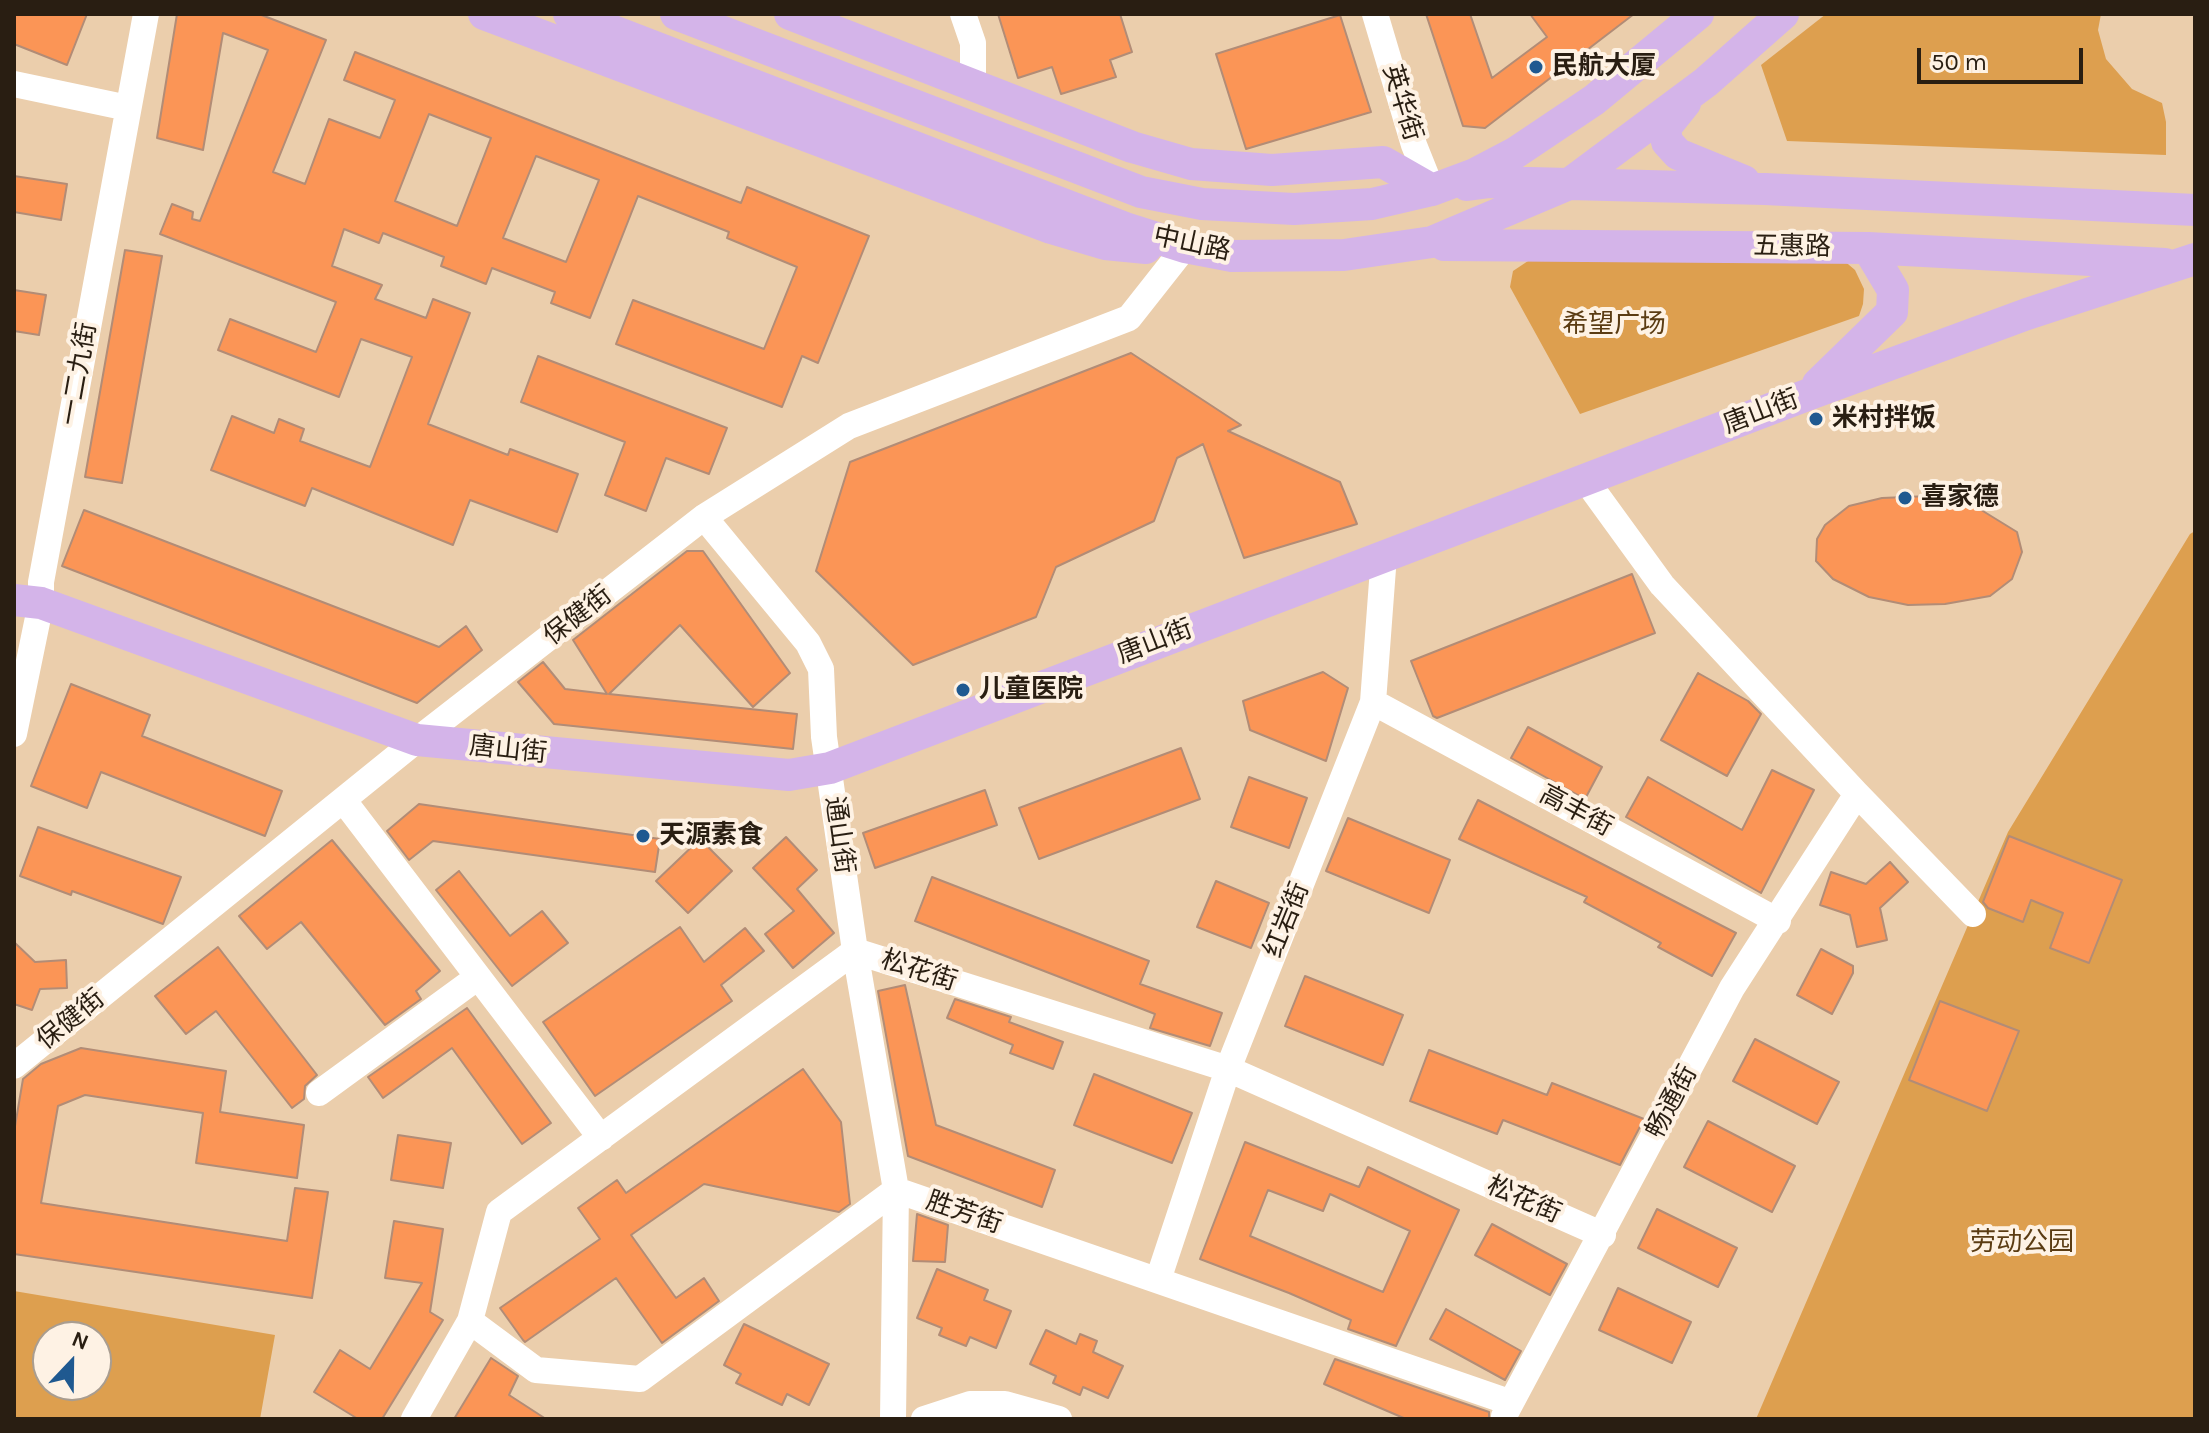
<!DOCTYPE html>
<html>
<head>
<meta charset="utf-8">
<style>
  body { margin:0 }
  #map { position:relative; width:2209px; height:1433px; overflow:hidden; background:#ebceac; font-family:Karla,sans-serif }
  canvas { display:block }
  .frame { position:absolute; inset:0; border:16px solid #291e12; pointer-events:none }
  .north { position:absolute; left:32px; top:1321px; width:80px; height:80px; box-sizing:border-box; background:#fef2e4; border:2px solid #a99d90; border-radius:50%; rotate:22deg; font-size:22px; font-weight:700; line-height:32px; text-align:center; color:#291e12 }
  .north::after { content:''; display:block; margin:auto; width:28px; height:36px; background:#1f5990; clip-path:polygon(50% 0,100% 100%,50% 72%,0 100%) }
  .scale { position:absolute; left:1917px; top:48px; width:166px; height:36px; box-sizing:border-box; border:4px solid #291e12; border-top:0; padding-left:10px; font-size:24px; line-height:28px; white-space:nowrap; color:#291e12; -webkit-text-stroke:6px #fef2e4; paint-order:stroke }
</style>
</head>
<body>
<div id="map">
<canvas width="2209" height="1433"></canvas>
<div class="frame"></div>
<div class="north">N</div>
<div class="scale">50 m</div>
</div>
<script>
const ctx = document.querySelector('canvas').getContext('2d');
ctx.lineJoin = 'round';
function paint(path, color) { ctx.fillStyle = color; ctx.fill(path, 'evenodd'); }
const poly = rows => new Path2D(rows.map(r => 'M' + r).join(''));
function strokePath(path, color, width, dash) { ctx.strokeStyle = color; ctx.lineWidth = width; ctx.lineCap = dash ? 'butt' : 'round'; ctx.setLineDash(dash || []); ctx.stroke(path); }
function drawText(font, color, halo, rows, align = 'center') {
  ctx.font = font + ' Karla,"Noto Sans SC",sans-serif'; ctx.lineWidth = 8; ctx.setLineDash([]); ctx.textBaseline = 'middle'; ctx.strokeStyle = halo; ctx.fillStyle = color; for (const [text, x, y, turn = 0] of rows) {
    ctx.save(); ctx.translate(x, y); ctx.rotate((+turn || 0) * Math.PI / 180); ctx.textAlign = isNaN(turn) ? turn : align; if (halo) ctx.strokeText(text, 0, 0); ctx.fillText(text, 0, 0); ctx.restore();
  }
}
paint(poly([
  [1826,14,2101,14,2098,30,2106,59,2132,89,2162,103,2166,122,2166,155,1787,141,1761,65],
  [1537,255,1842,259,1855,270,1864,289,1863,304,1859,316,1580,414,1510,287,1513,271],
  [2195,531,2195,1419,1756,1419,2008,832,2190,534],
  [14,1291,275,1335,260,1419,14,1419],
  [96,1337,96,1385,48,1385,48,1337]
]), '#dd9f4f');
const building = poly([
  [14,14,87,14,67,65,14,44,14,14],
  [177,14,259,14,326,40,273,172,305,184,329,119,380,138,395,100,344,80,355,52,741,203,747,187,869,236,818,363,802,356,782,407,616,344,633,300,764,349,797,267,727,238,729,232,638,196,590,318,551,303,555,292,492,268,486,284,441,266,444,257,383,233,379,243,344,229,332,266,382,285,375,299,426,318,433,299,470,313,428,424,508,455,510,449,578,474,557,532,470,500,453,545,312,488,305,506,211,470,232,416,274,433,279,419,304,429,300,441,370,467,412,357,361,339,339,397,218,350,230,319,316,352,336,302,160,234,172,204,193,212,192,219,200,221,268,50,223,33,203,150,157,138,177,14],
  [429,114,491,138,457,226,395,201,429,114],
  [536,156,599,180,566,262,503,238,536,156],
  [998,14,1120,14,1132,52,1110,60,1116,77,1061,94,1052,67,1018,78,998,14],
  [1426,14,1470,14,1492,78,1547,37,1530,14,1634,14,1485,128,1463,126,1426,14],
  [1340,15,1371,112,1246,149,1216,54,1340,15],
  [14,176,67,184,61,220,14,212,14,176],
  [125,250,162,256,122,483,85,477,125,250],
  [14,290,46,295,39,335,14,331,14,290],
  [1131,353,1241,425,1228,431,1340,482,1357,524,1244,558,1203,444,1177,458,1154,521,1056,567,1036,617,913,665,816,571,850,462,1131,353],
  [538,356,727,428,709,474,666,458,646,511,605,495,625,442,521,402,538,356],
  [1930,496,1978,508,2017,532,2022,552,2012,579,1990,596,1945,604,1908,605,1869,597,1833,579,1816,561,1817,539,1825,525,1849,506,1882,498,1930,496],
  [84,510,439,647,466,626,482,650,417,703,62,566,84,510],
  [687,551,703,551,790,673,753,707,680,625,609,694,797,714,793,749,554,724,518,682,543,662,565,689,607,694,573,640,687,551],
  [1632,574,1655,633,1437,718,1433,716,1411,661,1632,574],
  [1323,672,1348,688,1326,761,1250,730,1243,701,1323,672],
  [1698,673,1748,701,1761,714,1727,776,1661,740,1698,673],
  [71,684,150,715,142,736,282,791,265,836,101,772,87,808,31,786,71,684],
  [1528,727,1602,767,1585,799,1511,758,1528,727],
  [1181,748,1200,799,1039,859,1019,808,1181,748],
  [1772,770,1814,790,1761,893,1626,817,1648,777,1742,830,1772,770],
  [1249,777,1307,798,1289,848,1231,827,1249,777],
  [985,790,997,825,875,868,863,833,985,790],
  [1478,800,1736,933,1712,976,1658,947,1661,943,1584,902,1587,897,1459,839,1478,800],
  [419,804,660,839,655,872,433,841,409,860,387,831,419,804],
  [1348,818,1450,860,1429,913,1326,871,1348,818],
  [38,827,181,877,163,924,72,891,71,895,20,876,38,827],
  [2009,836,2122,880,2089,963,2050,948,2063,913,2031,900,2023,922,1988,908,1983,902,2009,836],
  [786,837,817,870,797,889,834,933,793,968,765,934,794,911,753,868,786,837],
  [700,839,732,871,688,913,656,881,700,839],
  [332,840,440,971,416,991,421,999,385,1025,301,922,267,949,239,916,332,840],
  [1890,862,1908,882,1880,908,1887,940,1857,947,1850,915,1820,905,1831,872,1866,884,1890,862],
  [459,871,510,936,542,911,568,943,512,986,436,890,459,871],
  [932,877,1149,961,1140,984,1222,1013,1210,1046,1150,1028,1155,1014,915,921,932,877],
  [1216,881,1269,903,1251,948,1197,927,1216,881],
  [680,927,704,962,745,928,764,951,721,985,732,1001,595,1096,543,1022,680,927],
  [14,942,35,962,66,960,67,988,40,989,32,1010,14,1004,14,942],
  [218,947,317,1075,305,1086,304,1099,292,1108,216,1011,186,1034,155,996,218,947],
  [1821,949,1853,966,1853,973,1832,1014,1797,995,1821,949],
  [1305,976,1403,1015,1383,1065,1285,1026,1305,976],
  [905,985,936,1125,1055,1170,1042,1207,908,1156,878,991,905,985],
  [955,999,1011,1017,1009,1022,1063,1042,1053,1069,1010,1053,1013,1045,947,1018,955,999],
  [1940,1001,2019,1031,1987,1111,1909,1080,1940,1001],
  [467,1008,551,1123,522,1144,452,1048,383,1098,368,1077,467,1008],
  [1755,1039,1839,1082,1817,1124,1733,1081,1755,1039],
  [81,1048,226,1071,220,1112,304,1125,297,1178,196,1163,203,1113,85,1095,58,1106,41,1203,287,1241,295,1188,328,1192,312,1298,14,1254,14,1132,23,1079,41,1064,81,1048],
  [1429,1050,1547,1095,1552,1083,1644,1119,1620,1165,1503,1120,1497,1134,1410,1101,1429,1050],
  [803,1069,841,1122,850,1204,839,1212,704,1184,631,1235,676,1298,704,1278,719,1301,662,1343,616,1278,525,1342,523,1340,500,1308,600,1239,578,1208,617,1180,626,1193,803,1069],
  [1094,1074,1192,1113,1172,1163,1074,1125,1094,1074],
  [1708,1121,1795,1166,1772,1212,1684,1167,1708,1121],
  [398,1135,451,1143,443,1188,391,1180,398,1135],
  [1245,1142,1359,1187,1368,1167,1459,1210,1396,1346,1348,1329,1351,1320,1289,1293,1200,1259,1245,1142],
  [1268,1190,1323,1211,1330,1194,1410,1231,1383,1292,1250,1236,1268,1190],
  [1657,1209,1737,1248,1718,1287,1638,1248,1657,1209],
  [917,1214,948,1225,945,1262,913,1261,917,1214],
  [394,1221,443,1229,430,1312,443,1320,382,1419,358,1419,314,1392,340,1350,370,1369,422,1283,385,1278,394,1221],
  [1492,1224,1567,1264,1550,1295,1475,1255,1492,1224],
  [937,1269,988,1290,984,1300,1011,1311,996,1348,970,1337,966,1346,939,1335,942,1328,917,1318,937,1269],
  [1618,1288,1691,1322,1672,1363,1599,1330,1618,1288],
  [1446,1309,1521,1351,1505,1380,1430,1339,1446,1309],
  [744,1324,829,1364,809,1405,787,1394,782,1405,736,1383,741,1374,724,1365,744,1324],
  [1046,1330,1076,1344,1080,1334,1097,1341,1093,1352,1123,1366,1108,1398,1083,1387,1080,1395,1053,1383,1056,1376,1030,1364,1046,1330],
  [491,1358,518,1376,509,1395,546,1419,454,1419,491,1358],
  [1335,1359,1489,1412,1489,1419,1406,1419,1324,1384,1335,1359]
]);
paint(building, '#fb9556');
strokePath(building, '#b28c76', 2);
strokePath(poly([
  [963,14,973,43,973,85],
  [1375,14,1414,145,1432,190],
  [14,84,128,108],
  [704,517,808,643,821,669,824,737,855,951,896,1190,893,1419],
  [1373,702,1778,921],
  [14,734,41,603,41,582,146,14],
  [1857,794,1973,914],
  [344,801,601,1138],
  [14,1066,417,740,704,517,849,426,1129,318,1185,247],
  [319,1093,478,977],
  [1158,1280,1228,1069,1373,702,1384,555],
  [470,1321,536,1370,640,1379,896,1190,1509,1402],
  [1504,1416,1732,988,1857,794,1662,585,1585,479],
  [414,1419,470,1321,499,1212,855,951,1228,1069,1603,1235],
  [924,1419,970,1404,1005,1404,1059,1419]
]), '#fff', 26);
strokePath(poly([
  [484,14,1051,228,1105,244,1146,248],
  [569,14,1125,228,1185,247,1232,256,1344,255,1432,242,1569,184,1706,82,1783,14],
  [676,14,1141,192,1202,204,1294,209,1372,204,1432,190,1475,174,1515,153,1594,100,1698,14],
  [790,14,1132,147,1191,164,1272,170,1383,162,1432,190],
  [1685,103,1665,128,1667,142,1678,154,1744,181],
  [1467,185,1490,182,1765,189,2195,210],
  [1444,245,1868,248,2165,264],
  [1818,384,1892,312,1893,290,1868,248],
  [14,600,41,603,417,740,789,775,830,768,1807,395,2027,314,2195,259]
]), '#d4b4e9', 32);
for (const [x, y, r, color] of [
  [1536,67,8,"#1f5990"],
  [1816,419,8,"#1f5990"],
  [1905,498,8,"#1f5990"],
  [963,690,8,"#1f5990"],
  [643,836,8,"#1f5990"]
]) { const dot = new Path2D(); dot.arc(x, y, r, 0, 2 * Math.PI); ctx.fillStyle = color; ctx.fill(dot); strokePath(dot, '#fef2e4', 3); }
drawText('bold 26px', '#291e12', '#fef2e4', [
  ["民航大厦",1552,67],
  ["米村拌饭",1832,419],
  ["喜家德",1921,498],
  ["儿童医院",979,690],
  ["天源素食",659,836]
], 'left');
drawText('26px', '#291e12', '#fef2e4', [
  ["英华街",1402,103,73],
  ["中山路",1192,244,12],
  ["五惠路",1792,247,1],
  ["一二九街",79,374,-80],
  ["唐山街",1761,412,-21],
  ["保健街",578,616,-38],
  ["唐山街",1155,642,-21],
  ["唐山街",508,750,6],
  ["高丰街",1576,811,28],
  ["通山街",839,835,82],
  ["红岩街",1287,920,-68],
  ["松花街",919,971,18],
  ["保健街",71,1020,-39],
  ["畅通街",1672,1102,-62],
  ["松花街",1524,1200,24],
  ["胜芳街",964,1213,19]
]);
drawText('26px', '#5b3c13', '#fef2e4', [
  ["希望广场",1614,325],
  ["劳动公园",2022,1243]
]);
</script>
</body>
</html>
